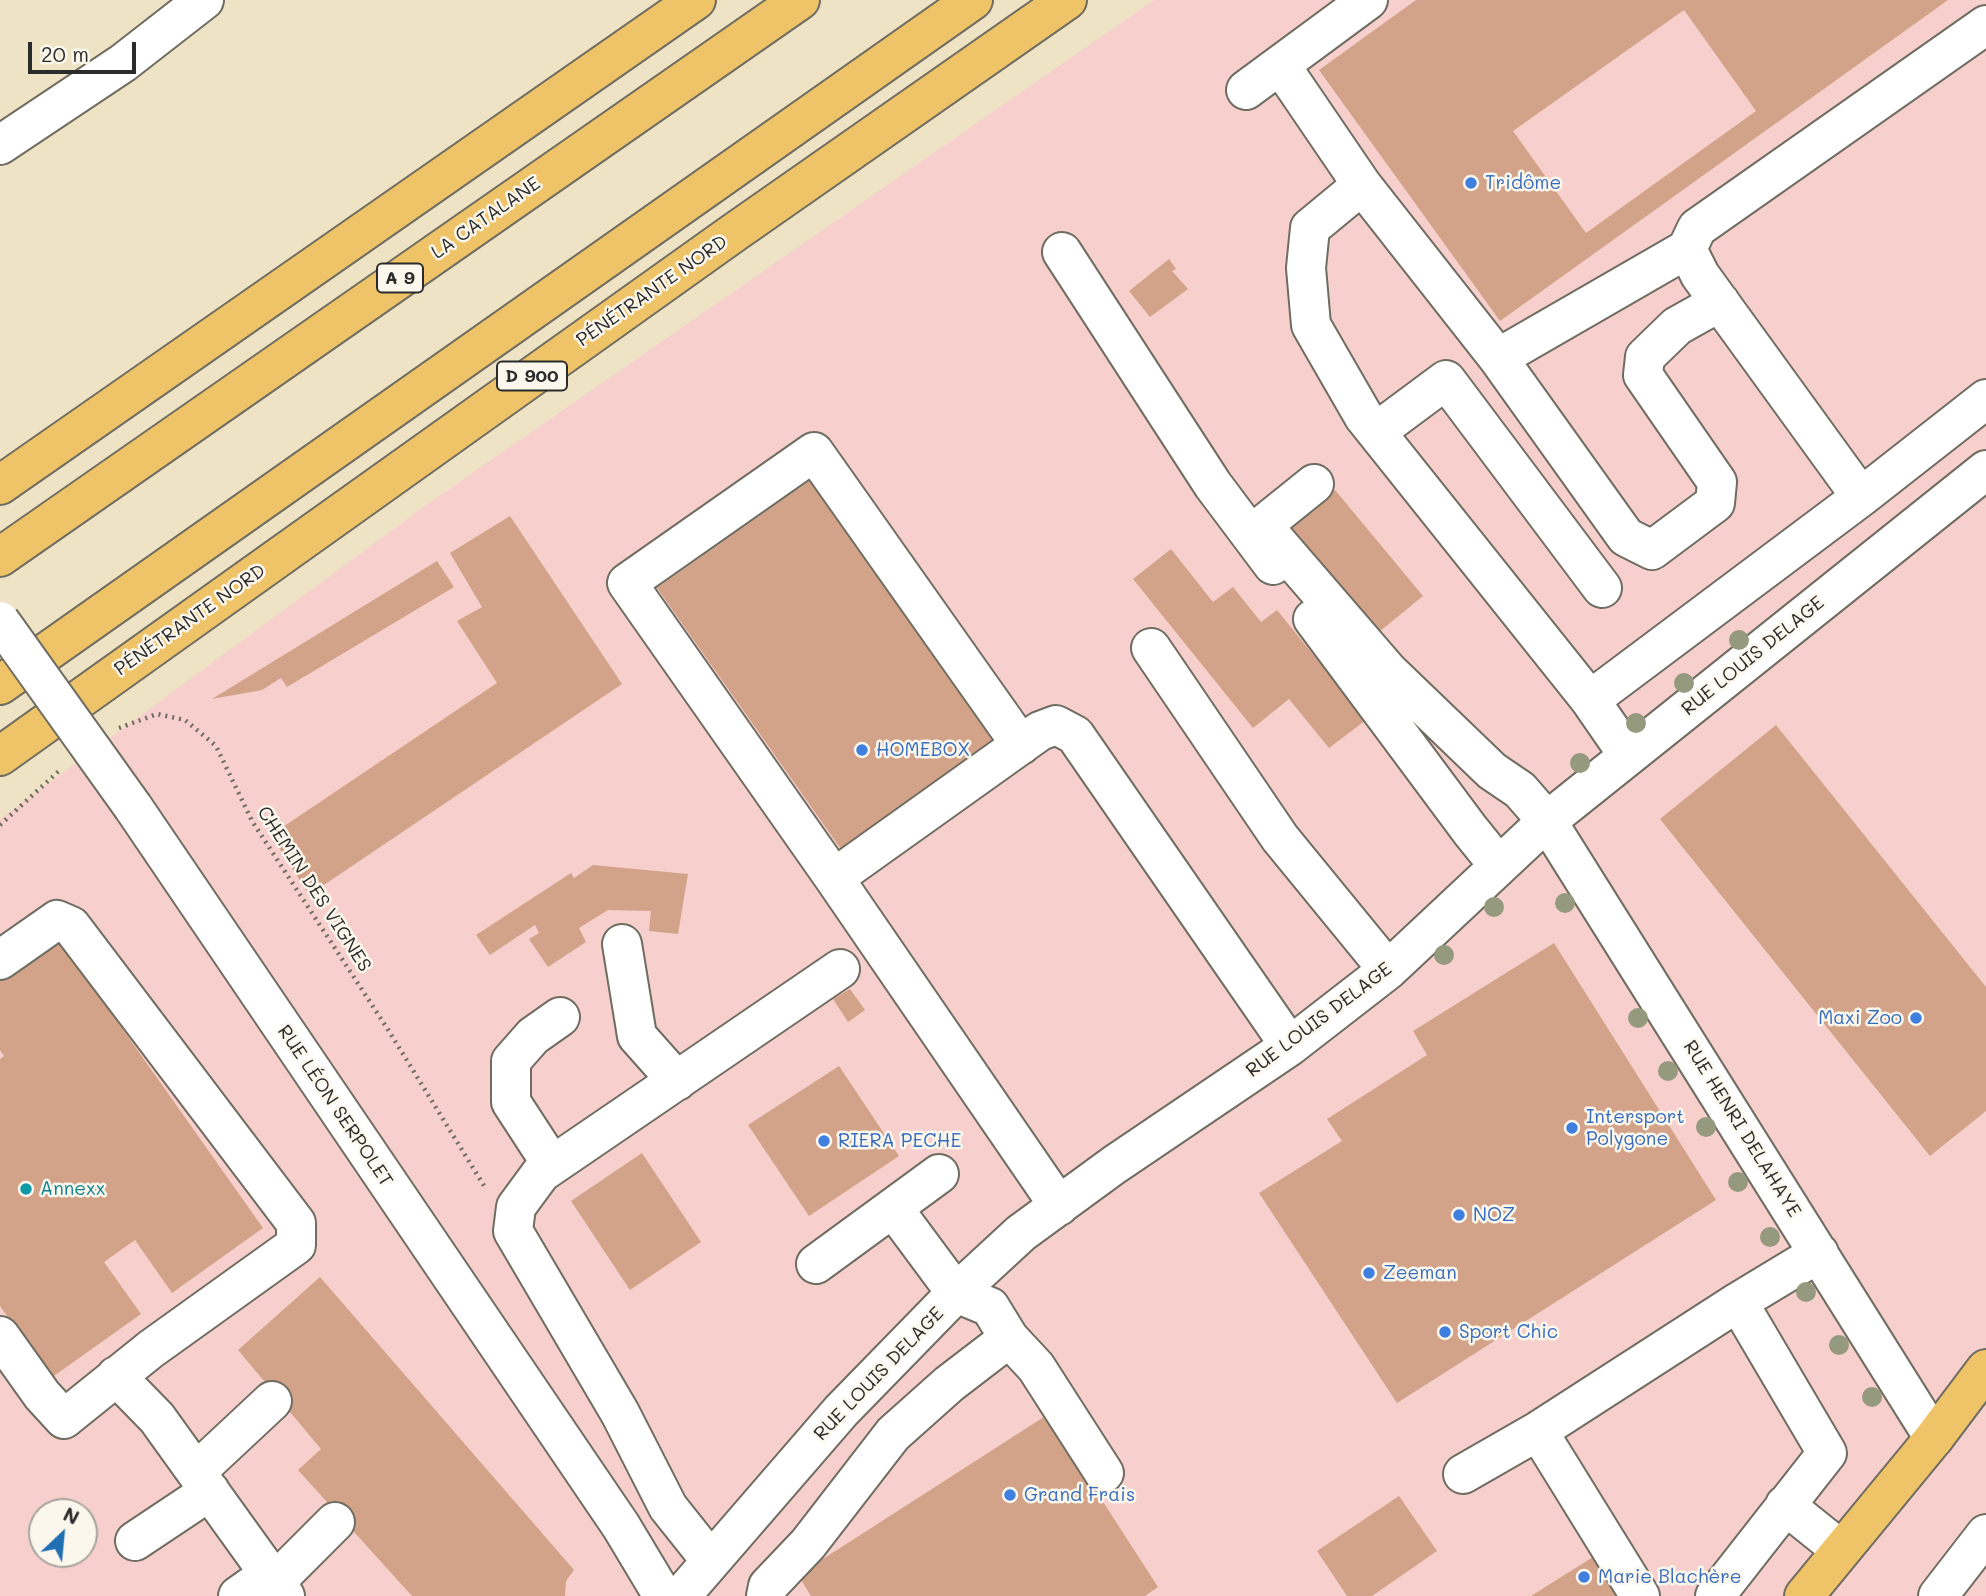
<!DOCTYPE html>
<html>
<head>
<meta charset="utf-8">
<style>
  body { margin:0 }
  #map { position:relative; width:1986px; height:1596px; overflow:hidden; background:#eee4c5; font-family:Mali,sans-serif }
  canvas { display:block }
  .north { position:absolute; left:28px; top:1498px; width:70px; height:70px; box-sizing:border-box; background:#fbf7ec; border:2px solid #a8a59f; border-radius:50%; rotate:26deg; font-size:19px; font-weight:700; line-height:28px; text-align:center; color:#2b2b2b }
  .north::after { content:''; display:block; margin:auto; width:24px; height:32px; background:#1f6fb2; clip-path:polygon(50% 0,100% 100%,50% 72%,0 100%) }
  .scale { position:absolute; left:28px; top:42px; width:108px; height:32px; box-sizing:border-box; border:4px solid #2b2b2b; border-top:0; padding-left:9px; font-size:21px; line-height:24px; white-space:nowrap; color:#2b2b2b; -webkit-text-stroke:5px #fbf7ec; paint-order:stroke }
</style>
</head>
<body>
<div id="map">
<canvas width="1986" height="1596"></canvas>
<div class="north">N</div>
<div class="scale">20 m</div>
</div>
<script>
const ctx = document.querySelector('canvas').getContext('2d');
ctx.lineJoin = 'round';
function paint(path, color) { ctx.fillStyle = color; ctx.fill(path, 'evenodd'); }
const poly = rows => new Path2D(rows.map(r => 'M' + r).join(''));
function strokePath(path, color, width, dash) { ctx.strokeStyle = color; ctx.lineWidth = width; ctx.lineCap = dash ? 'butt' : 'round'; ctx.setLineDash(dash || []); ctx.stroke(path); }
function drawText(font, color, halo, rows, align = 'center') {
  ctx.font = font + ' Mali,sans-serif'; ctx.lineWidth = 5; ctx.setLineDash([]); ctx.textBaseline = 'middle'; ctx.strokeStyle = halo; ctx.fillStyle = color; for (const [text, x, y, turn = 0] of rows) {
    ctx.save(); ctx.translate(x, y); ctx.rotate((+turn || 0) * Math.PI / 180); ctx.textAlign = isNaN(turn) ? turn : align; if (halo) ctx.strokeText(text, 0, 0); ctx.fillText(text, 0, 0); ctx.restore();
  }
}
paint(poly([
  [1154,0,1986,0,1986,1596,0,1596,0,819,429,503],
  [42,1512,84,1512,84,1554,42,1554]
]), '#f7d0cd');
paint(poly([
  [1416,0,1948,0,1500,321,1319,70],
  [1684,10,1756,111,1586,233,1513,131],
  [1169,259,1176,269,1172,271,1188,289,1150,317,1129,291],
  [812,479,999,743,843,852,657,588],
  [1335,490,1423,596,1374,636,1287,530],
  [510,516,622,684,309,895,271,835,497,683,457,621,482,607,450,553],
  [1171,549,1213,602,1233,587,1261,622,1277,610,1366,720,1329,748,1289,699,1253,728,1133,579],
  [437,561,454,587,287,687,281,678,262,690,212,699],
  [1776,725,1986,987,1986,1111,1930,1156,1660,819],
  [593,865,688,874,678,934,649,931,651,911,608,910,579,928,586,942,548,967,529,939,539,933,535,925,490,955,476,935,571,873,574,878],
  [59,939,263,1228,172,1293,135,1240,104,1262,141,1314,51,1378,0,1306,0,1059,4,1056,0,1050,0,981],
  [1554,943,1716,1200,1397,1403,1259,1193,1342,1141,1327,1119,1427,1055,1413,1031],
  [850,989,865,1010,848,1022,833,999],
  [839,1066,899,1156,809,1216,748,1125],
  [642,1153,701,1242,630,1290,571,1201],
  [320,1277,574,1570,566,1581,565,1596,412,1596,298,1470,321,1449,238,1350],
  [1047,1415,1158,1587,1145,1596,811,1596,798,1575],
  [1399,1496,1437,1551,1372,1596,1347,1596,1317,1551],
  [1593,1557,1617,1596,1531,1596]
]), '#d2a389');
const minor = poly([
  [1986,25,1697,228,1687,249,1700,275,1861,497,1986,399],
  [1281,66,1362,185],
  [1246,90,1368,0],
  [0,145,123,63,204,0],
  [1062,252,1213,485,1273,565],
  [1498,358,1687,249],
  [1376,432,1446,380,1602,588],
  [1314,484,1268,521,1269,533,1388,671,1492,771,1520,790,1547,821,1934,1438],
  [1313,619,1470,830,1499,866],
  [1151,648,1280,838,1388,970],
  [1590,700,1861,497],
  [1021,745,814,452,627,583,834,878,1059,1206],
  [1628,755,1590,700,1364,417,1311,325,1306,268,1310,228,1362,185,1498,358,1626,537,1652,550,1715,503,1717,482,1643,375,1645,357,1677,326,1720,302],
  [133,807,621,1526,663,1596],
  [834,878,1040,731,1056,725,1075,735,1290,1046],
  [622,944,637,1036,677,1081],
  [0,960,57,920,71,926,296,1223,296,1245,151,1349,64,1419,42,1395,0,1336],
  [552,1165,511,1102,511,1061,533,1036,560,1017],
  [893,1208,956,1293,990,1307,1009,1338,1036,1367,1104,1473],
  [816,1264,939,1174],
  [1738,1302,1819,1253],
  [116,1376,157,1418,285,1596],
  [1538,1431,1640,1596],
  [196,1472,272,1401],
  [1463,1474,1538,1431,1738,1302,1827,1453,1715,1596],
  [1785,1505,1841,1550],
  [135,1541,210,1491],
  [711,1561,668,1507,620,1413,513,1231,516,1207,541,1173,840,969],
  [275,1582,335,1522],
  [238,1596,269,1574],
  [681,1596,841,1411,956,1293,1021,1233,1114,1165,1290,1046,1388,970,1547,821,1986,470],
  [766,1596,768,1586,808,1544,893,1434,949,1384,1009,1338],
  [1938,1596,1986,1534]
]);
const major = poly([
  [1804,1596,1934,1438,1986,1369]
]);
const highway = poly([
  [0,485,696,0],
  [0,557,800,0],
  [0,685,973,0],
  [0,756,732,234,1067,0]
]);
strokePath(minor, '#6f6c61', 42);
strokePath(major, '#6f6c61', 42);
strokePath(highway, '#6f6c61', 42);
strokePath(poly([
  [119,728,157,714,185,720,216,746,252,821,387,1028,486,1189],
  [0,825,61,769]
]), '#6f6c61', 4.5, [2, 5]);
strokePath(minor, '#fff', 38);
strokePath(major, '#efc469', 38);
strokePath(highway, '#efc469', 38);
const minorBridge = poly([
  [0,621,133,807]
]);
strokePath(minorBridge, '#6f6c61', 42, []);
strokePath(minorBridge, '#fff', 38);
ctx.fillStyle = '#95997e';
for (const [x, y] of [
  [1739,640],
  [1684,683],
  [1636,723],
  [1580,763],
  [1565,903],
  [1494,907],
  [1444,955],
  [1638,1018],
  [1668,1071],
  [1706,1127],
  [1738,1182],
  [1770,1237],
  [1806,1292],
  [1839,1345],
  [1872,1397]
]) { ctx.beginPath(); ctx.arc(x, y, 10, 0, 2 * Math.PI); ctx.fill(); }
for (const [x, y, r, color] of [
  [1471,183,7,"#3f7fe0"],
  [862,750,7,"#3f7fe0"],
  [1916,1018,7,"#3f7fe0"],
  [1572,1128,7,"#3f7fe0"],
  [824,1141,7,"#3f7fe0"],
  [26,1189,7,"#0f9aa8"],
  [1459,1215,7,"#3f7fe0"],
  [1369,1273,7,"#3f7fe0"],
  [1445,1332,7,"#3f7fe0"],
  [1010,1495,7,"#3f7fe0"],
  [1584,1577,7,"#3f7fe0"]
]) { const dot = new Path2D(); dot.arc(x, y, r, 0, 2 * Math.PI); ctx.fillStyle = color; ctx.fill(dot); strokePath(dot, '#fbf7ec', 2.5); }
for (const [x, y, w] of [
  [400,278,46],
  [532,376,70]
]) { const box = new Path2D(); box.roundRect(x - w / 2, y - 14.5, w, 29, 5); ctx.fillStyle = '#fbf7ec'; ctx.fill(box); strokePath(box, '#2b2b2b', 2); }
drawText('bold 18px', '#2b2b2b', null, [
  ["A 9",400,278],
  ["D 900",532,376]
]);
drawText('19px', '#366cbe', '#fbf7ec', [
  ["Tridôme",1485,183],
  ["HOMEBOX",876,750],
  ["Maxi Zoo",1902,1018,"right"],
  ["Intersport",1586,1117],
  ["Polygone",1586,1139],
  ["RIERA PECHE",838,1141],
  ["NOZ",1473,1215],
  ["Zeeman",1383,1273],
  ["Sport Chic",1459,1332],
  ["Grand Frais",1024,1495],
  ["Marie Blachère",1598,1577]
], 'left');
drawText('19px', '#2b2b2b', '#fbf7ec', [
  ["LA CATALANE",486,218,-35],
  ["PÉNÉTRANTE NORD",652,291,-35],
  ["PÉNÉTRANTE NORD",190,620,-35],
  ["RUE LOUIS DELAGE",1753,656,-39],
  ["CHEMIN DES VIGNES",314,889,57],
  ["RUE LOUIS DELAGE",1319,1020,-37],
  ["RUE LÉON SERPOLET",335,1106,56],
  ["RUE HENRI DELAHAYE",1742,1129,58],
  ["RUE LOUIS DELAGE",879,1374,-46]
]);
drawText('19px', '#0d838f', '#fbf7ec', [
  ["Annexx",40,1189]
], 'left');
</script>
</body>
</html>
